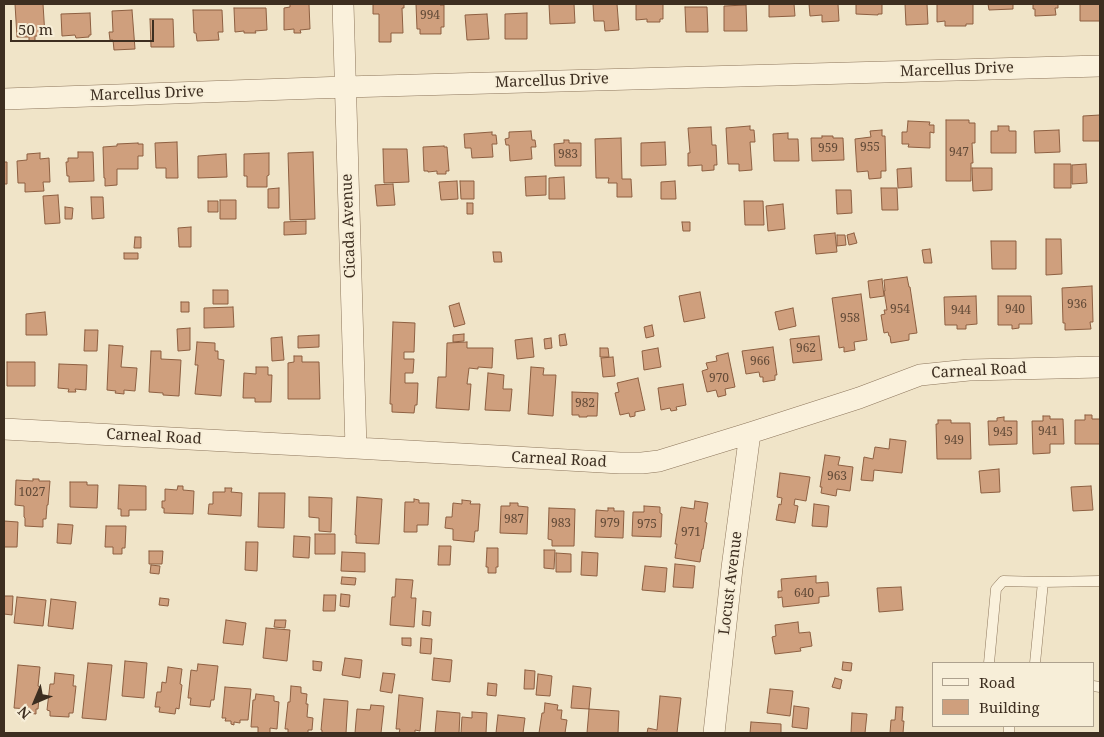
<!DOCTYPE html>
<html>
<head>
<meta charset="utf-8">
<style>
  body { margin:0 }
  #map { position:relative; width:1104px; height:737px; overflow:hidden; background:#f0e4c8; font-family:"Noto Serif",serif }
  canvas { display:block }
  .frame { position:absolute; inset:0; border:5px solid #3d2e20; pointer-events:none }
  .legend { position:absolute; left:932px; top:662px; width:162px; height:65px; box-sizing:border-box; background:#f7eed8; border:1px solid #ada18e; margin:0; padding:6px 9px; list-style:none; font-size:15px; color:#3d2e20 }
  .legend li { display:flex; align-items:center; gap:10px; height:25px }
  .legend b { width:25px; border:1px solid #ada18e }
  .north { position:absolute; left:10px; top:677px; width:50px; height:50px; -webkit-text-stroke:4px #f7eed8; paint-order:stroke; rotate:225deg; font-size:14px; font-weight:700; line-height:20px; text-align:center; color:#3d2e20 }
  .north::after { content:''; display:block; margin:auto; width:18px; height:22px; background:#3d2e20; clip-path:polygon(50% 0,100% 100%,50% 72%,0 100%) }
  .scale { position:absolute; left:10px; top:20px; width:144px; height:22px; box-sizing:border-box; border:2px solid #3d2e20; border-top:0; padding-left:6px; font-size:15px; line-height:18px; white-space:nowrap; color:#3d2e20; -webkit-text-stroke:4px #f7eed8; paint-order:stroke }
</style>
</head>
<body>
<div id="map">
<canvas width="1104" height="737"></canvas>
<div class="frame"></div>
<ul class="legend">
<li><b style="height:6px;background:#faf1dc"></b>Road</li>
<li><b style="height:14px;background:#cf9f7d"></b>Building</li>
</ul>
<div class="north">N</div>
<div class="scale">50 m</div>
</div>
<script>
const ctx = document.querySelector('canvas').getContext('2d');
ctx.lineJoin = 'round';
function paint(path, color) { ctx.fillStyle = color; ctx.fill(path, 'evenodd'); }
const poly = rows => new Path2D(rows.map(r => 'M' + r).join(''));
function strokePath(path, color, width, dash) { ctx.strokeStyle = color; ctx.lineWidth = width; ctx.lineCap = dash ? 'butt' : 'round'; ctx.setLineDash(dash || []); ctx.stroke(path); }
function drawText(font, color, halo, rows, align = 'center') {
  ctx.font = font + ' "Noto Serif",serif'; ctx.lineWidth = 4; ctx.setLineDash([]); ctx.textBaseline = 'middle'; ctx.strokeStyle = halo; ctx.fillStyle = color; for (const [text, x, y, turn = 0] of rows) {
    ctx.save(); ctx.translate(x, y); ctx.rotate((+turn || 0) * Math.PI / 180); ctx.textAlign = isNaN(turn) ? turn : align; if (halo) ctx.strokeText(text, 0, 0); ctx.fillText(text, 0, 0); ctx.restore();
  }
}
const building = poly([
  [15,4,43,4,45,36,35,36,35,41,29,41,29,37,17,37,15,4],
  [290,4,309,4,310,29,300,30,301,33,294,33,294,29,284,30,284,8,290,7,290,4],
  [373,4,404,4,404,8,402,8,403,33,391,33,391,42,379,42,379,14,373,14,373,4],
  [416,4,439,4,440,5,444,5,444,27,441,27,441,34,420,34,420,29,417,29,416,4],
  [549,4,574,4,575,23,550,24,549,4],
  [593,4,617,4,619,30,605,31,604,21,594,21,593,4],
  [636,4,663,4,663,19,660,19,660,22,647,22,647,19,636,20,636,4],
  [769,4,794,4,795,16,769,17,769,4],
  [809,4,838,4,839,21,822,22,822,15,810,16,809,4],
  [856,4,882,4,882,14,878,14,878,15,856,14,856,4],
  [905,4,927,4,928,24,906,25,905,4],
  [937,4,973,4,973,24,966,24,966,26,945,26,945,21,937,22,937,4],
  [988,4,1013,4,1013,9,989,10,988,4],
  [1033,4,1058,4,1058,8,1055,8,1056,15,1035,16,1035,9,1033,9,1033,4],
  [1080,4,1100,4,1100,21,1080,21,1080,4],
  [746,5,747,31,724,31,724,6,746,5],
  [685,7,707,7,708,32,686,32,685,7],
  [234,8,266,8,267,30,255,31,256,33,244,33,244,31,235,32,234,8],
  [132,10,135,49,114,50,113,40,110,40,109,32,113,32,112,11,132,10],
  [193,10,222,10,223,32,218,32,219,40,197,41,196,33,194,33,193,10],
  [90,13,91,35,89,35,89,37,76,38,75,35,62,36,61,14,90,13],
  [527,13,527,39,505,39,505,14,527,13],
  [487,14,489,39,467,40,465,15,487,14],
  [150,19,173,19,174,47,151,47,150,19],
  [1100,115,1100,141,1083,141,1083,116,1100,115],
  [946,120,969,120,969,123,975,123,975,143,972,143,973,163,971,163,971,181,946,181,946,120],
  [908,121,930,122,929,125,934,125,934,133,930,132,930,148,908,147,909,144,902,144,902,132,907,132,908,121],
  [750,126,750,130,754,130,755,142,750,142,752,170,739,171,739,164,728,164,726,128,750,126],
  [998,126,1009,126,1009,131,1016,131,1016,153,991,153,991,131,998,131,998,126],
  [711,127,712,145,716,145,717,165,714,165,714,170,702,171,702,165,688,166,688,153,690,153,688,128,711,127],
  [882,130,882,136,885,136,886,171,881,171,881,178,869,179,868,171,857,172,855,139,871,137,870,131,882,130],
  [1059,130,1060,152,1035,153,1034,131,1059,130],
  [531,131,532,140,535,140,536,147,531,147,532,159,510,161,509,145,506,145,505,139,509,138,509,132,531,131],
  [492,132,492,135,496,135,497,144,492,144,493,157,472,158,471,148,465,148,464,134,492,132],
  [788,133,788,139,798,139,799,161,774,161,773,134,788,133],
  [822,136,833,136,833,138,843,138,844,160,812,161,811,138,822,138,822,136],
  [621,138,622,179,631,179,632,197,617,197,617,183,608,183,609,178,596,178,595,139,621,138],
  [564,140,569,140,569,143,581,143,581,166,555,166,554,144,564,143,564,140],
  [177,142,178,178,166,178,166,168,156,168,155,143,177,142],
  [665,142,666,165,641,166,641,143,665,142],
  [138,143,138,144,143,144,143,156,138,156,138,169,117,169,117,185,105,186,105,178,104,178,103,147,117,146,117,144,138,143],
  [444,146,444,147,447,147,449,171,446,171,446,174,437,174,437,171,428,172,428,171,424,171,423,147,444,146],
  [383,149,407,149,409,182,384,183,383,149],
  [78,152,93,152,94,181,69,182,69,176,67,176,66,162,68,162,68,158,78,158,78,152],
  [313,152,315,219,290,220,288,153,313,152],
  [40,153,40,159,49,158,50,182,43,182,44,191,25,192,25,183,18,183,17,161,27,160,27,154,40,153],
  [269,153,269,175,267,176,267,187,247,187,247,176,244,176,244,154,269,153],
  [226,154,227,177,198,178,198,156,226,154],
  [4,162,7,162,7,184,4,184,4,162],
  [1054,164,1071,164,1071,188,1054,188,1054,164],
  [1086,164,1087,183,1072,184,1072,165,1086,164],
  [911,168,912,187,898,188,897,169,911,168],
  [972,168,992,168,992,190,973,191,972,168],
  [546,176,546,195,526,196,525,177,546,176],
  [564,177,565,199,549,199,549,178,564,177],
  [457,181,458,199,441,200,439,182,457,181],
  [460,181,474,181,474,199,461,199,460,181],
  [675,181,676,199,661,199,661,182,675,181],
  [393,184,395,205,377,206,375,185,393,184],
  [279,188,279,208,268,208,268,189,279,188],
  [881,188,897,188,898,210,882,210,881,188],
  [836,190,851,190,852,213,837,214,836,190],
  [58,195,60,223,45,224,43,196,58,195],
  [91,197,103,197,104,218,92,219,91,197],
  [220,200,236,200,236,219,220,219,220,200],
  [208,201,218,201,218,212,208,212,208,201],
  [744,201,763,201,764,225,745,225,744,201],
  [467,203,473,203,473,214,467,214,467,203],
  [783,204,785,229,768,231,766,206,783,204],
  [65,207,73,208,72,219,65,219,65,207],
  [306,221,306,234,284,235,284,222,306,221],
  [682,222,690,222,690,231,683,231,682,222],
  [191,227,191,247,179,247,178,228,191,227],
  [835,233,837,252,816,254,814,235,835,233],
  [854,233,857,243,849,245,847,235,854,233],
  [837,235,845,235,846,245,837,246,837,235],
  [135,237,141,237,141,248,134,248,135,237],
  [1046,239,1061,239,1062,274,1046,275,1046,239],
  [991,241,1016,241,1016,269,992,269,991,241],
  [930,249,932,263,924,263,922,250,930,249],
  [493,252,501,252,502,262,494,262,493,252],
  [124,253,138,253,138,259,124,259,124,253],
  [907,277,909,287,910,287,917,333,909,334,909,340,891,343,890,336,889,336,888,332,884,333,881,315,885,314,884,310,887,310,884,291,885,291,884,280,907,277],
  [882,279,884,296,870,298,868,281,882,279],
  [1092,286,1093,322,1090,322,1091,329,1065,330,1065,323,1063,323,1062,288,1092,286],
  [213,290,228,290,228,304,213,304,213,290],
  [700,292,705,318,684,322,679,296,700,292],
  [861,294,867,340,854,342,855,350,844,352,844,347,839,348,832,298,861,294],
  [976,296,977,324,966,325,966,329,957,329,957,325,945,325,944,297,976,296],
  [998,296,1031,296,1032,324,1019,324,1019,328,1012,329,1012,325,998,325,998,296],
  [181,302,189,302,189,312,181,312,181,302],
  [459,303,465,324,454,327,449,306,459,303],
  [233,307,234,327,204,328,204,308,233,307],
  [793,308,796,326,779,330,775,312,793,308],
  [45,312,47,335,26,335,26,314,45,312],
  [393,322,415,323,414,352,404,352,404,359,414,359,413,373,405,373,405,383,418,383,417,405,415,405,414,413,392,412,392,404,390,404,393,322],
  [652,325,654,336,646,338,644,327,652,325],
  [190,328,190,350,178,351,177,329,190,328],
  [85,330,98,330,97,351,84,351,85,330],
  [464,334,464,341,453,342,453,335,464,334],
  [565,334,567,345,560,346,559,335,565,334],
  [319,335,319,347,298,348,298,336,319,335],
  [819,336,822,360,793,363,790,339,819,336],
  [282,337,284,360,272,361,271,338,282,337],
  [532,338,534,357,517,359,515,340,532,338],
  [551,338,552,348,545,349,544,339,551,338],
  [197,342,215,343,215,351,218,351,218,359,224,360,221,396,195,394,198,365,195,365,197,342],
  [467,342,467,348,493,348,492,368,478,367,478,369,469,368,467,384,471,384,469,410,436,408,438,377,446,377,447,343,467,342],
  [109,345,123,346,121,367,137,368,135,391,124,390,124,394,115,393,116,391,107,390,109,345],
  [773,347,777,375,775,375,775,380,763,382,763,377,760,377,759,372,746,374,742,351,773,347],
  [600,348,608,348,609,357,600,357,600,348],
  [658,348,661,367,644,370,642,351,658,348],
  [151,351,161,351,161,359,181,360,179,396,163,395,163,393,149,392,151,351],
  [728,353,735,387,725,389,726,395,718,397,716,390,707,392,702,371,708,369,706,363,717,361,716,356,728,353],
  [294,356,302,356,302,362,319,362,320,399,288,399,288,363,294,362,294,356],
  [613,357,615,376,603,377,601,358,613,357],
  [7,362,35,362,35,386,7,386,7,362],
  [59,364,87,365,86,390,75,389,76,392,68,392,69,389,58,388,59,364],
  [256,367,268,367,268,375,272,375,271,402,255,402,255,398,243,398,244,373,256,374,256,367],
  [531,367,544,368,543,375,556,375,553,416,528,414,531,367],
  [488,373,504,375,503,389,512,389,510,411,485,410,488,373],
  [638,378,645,410,635,412,635,416,630,417,629,413,620,415,615,393,619,392,617,383,638,378],
  [683,384,686,405,676,407,677,410,671,411,670,408,661,410,658,388,683,384],
  [572,392,598,393,597,416,587,416,587,417,579,417,579,415,572,415,572,392],
  [1085,415,1092,415,1092,419,1100,419,1100,444,1075,444,1075,420,1085,420,1085,415],
  [1043,416,1050,416,1050,419,1063,419,1064,444,1050,444,1050,453,1033,454,1032,421,1043,421,1043,416],
  [1004,417,1004,421,1017,421,1017,444,989,445,988,421,997,421,997,418,1004,417],
  [938,420,951,420,951,423,970,423,971,459,937,459,936,424,938,424,938,420],
  [890,439,906,441,902,473,874,470,873,481,861,480,864,457,873,459,875,447,889,449,890,439],
  [825,455,840,457,838,465,853,467,850,491,837,489,836,496,821,493,822,487,820,487,825,455],
  [999,469,1000,492,981,493,979,471,999,469],
  [780,473,810,477,806,501,795,499,794,505,798,506,795,523,776,520,779,504,781,505,782,498,777,497,780,473],
  [33,479,39,479,39,481,50,481,48,505,47,505,46,519,43,519,43,527,25,526,25,518,24,517,24,506,15,505,16,480,33,481,33,479],
  [70,482,87,482,87,485,98,485,97,508,70,507,70,482],
  [119,485,146,486,146,510,129,510,129,516,121,516,121,509,118,509,119,485],
  [178,486,183,486,183,490,194,491,193,514,164,513,164,508,162,508,162,501,165,501,165,489,177,490,178,486],
  [1091,486,1093,510,1073,511,1071,487,1091,486],
  [225,488,232,488,231,492,242,493,241,516,208,514,209,504,213,504,213,492,225,492,225,488],
  [259,493,285,493,284,528,258,527,259,493],
  [309,497,332,498,331,532,319,531,319,518,309,517,309,497],
  [357,497,382,499,379,544,356,543,356,535,355,535,357,497],
  [414,499,419,500,419,503,429,503,428,525,417,525,417,532,404,532,405,502,414,502,414,499],
  [462,500,471,501,470,504,480,504,478,531,475,531,474,542,453,540,453,529,445,528,446,517,452,517,453,503,462,504,462,500],
  [695,501,708,503,705,522,707,523,703,549,702,549,700,562,675,558,677,544,675,544,681,507,694,509,695,501],
  [510,503,518,503,518,506,528,507,527,534,500,533,501,506,510,506,510,503],
  [814,504,829,506,827,527,812,526,814,504],
  [644,506,660,507,660,513,662,514,661,537,632,536,633,512,644,512,644,506],
  [549,508,575,509,574,546,552,546,552,540,548,539,549,508],
  [608,508,614,508,614,511,624,511,623,538,595,537,596,510,608,511,608,508],
  [4,521,18,522,17,547,4,547,4,521],
  [58,524,73,525,71,544,57,543,58,524],
  [106,526,126,526,125,548,122,548,122,554,113,554,113,547,105,547,106,526],
  [315,534,335,534,335,554,315,554,315,534],
  [294,536,310,537,309,558,293,557,294,536],
  [246,542,258,542,257,571,245,570,246,542],
  [439,546,451,546,450,565,438,565,439,546],
  [487,548,498,548,498,567,496,567,496,573,488,573,488,567,486,567,487,548],
  [544,550,555,550,554,569,544,568,544,550],
  [149,551,163,551,162,564,149,564,149,551],
  [342,552,365,553,365,572,341,571,342,552],
  [582,552,598,553,597,576,581,575,582,552],
  [556,553,571,554,571,572,556,572,556,553],
  [675,564,695,566,693,588,673,587,675,564],
  [151,565,160,566,159,574,150,573,151,565],
  [645,566,667,568,665,592,642,590,645,566],
  [816,576,816,583,828,582,829,596,819,597,819,603,783,607,782,597,778,598,778,591,782,591,781,579,816,576],
  [342,577,356,578,355,585,341,584,342,577],
  [396,579,413,580,411,598,416,598,414,627,390,625,392,597,395,597,396,579],
  [901,587,903,610,879,612,877,588,901,587],
  [341,594,350,595,349,607,340,606,341,594],
  [324,595,336,595,335,611,323,611,324,595],
  [4,596,13,596,12,615,4,614,4,596],
  [17,597,46,600,43,626,14,623,17,597],
  [160,598,169,599,168,606,159,605,160,598],
  [51,599,76,602,73,629,48,626,51,599],
  [423,611,431,612,430,626,422,625,423,611],
  [226,620,246,623,243,645,223,643,226,620],
  [275,620,286,620,285,628,274,627,275,620],
  [798,622,799,633,810,632,812,646,800,648,801,651,775,654,772,637,776,636,775,625,798,622],
  [266,628,290,630,287,661,263,658,266,628],
  [402,638,411,638,411,646,402,645,402,638],
  [421,638,432,639,431,654,420,653,421,638],
  [345,658,362,660,360,678,342,675,345,658],
  [434,658,452,660,450,682,432,680,434,658],
  [125,661,147,663,144,698,122,696,125,661],
  [313,661,322,662,321,671,313,670,313,661],
  [843,662,852,663,851,671,842,670,843,662],
  [88,663,112,665,106,720,82,718,88,663],
  [198,664,218,666,214,700,211,700,210,707,190,705,191,698,188,698,191,670,197,671,198,664],
  [18,665,40,667,38,686,40,687,38,709,36,709,36,714,29,713,29,709,14,708,18,665],
  [168,667,182,669,180,684,182,685,179,709,176,708,175,714,159,712,160,707,155,707,157,692,161,692,162,682,166,683,168,667],
  [525,670,535,671,534,689,524,689,525,670],
  [55,673,74,675,73,686,76,686,73,713,69,713,69,717,50,716,50,711,47,710,50,684,54,684,55,673],
  [383,673,395,674,392,693,380,691,383,673],
  [538,674,552,676,550,696,536,695,538,674],
  [835,678,842,680,840,689,832,687,835,678],
  [488,683,497,684,496,696,487,695,488,683],
  [291,686,301,687,301,693,307,694,306,704,308,704,307,717,313,718,312,730,308,730,308,733,288,733,288,729,285,729,288,702,290,702,291,686],
  [573,686,591,688,589,709,571,708,573,686],
  [225,687,251,689,248,720,240,720,240,723,234,722,234,725,231,724,231,721,225,721,226,718,222,718,225,687],
  [770,689,793,691,790,716,767,713,770,689],
  [256,694,274,696,274,701,279,702,277,729,270,728,270,733,258,733,258,727,251,727,253,700,255,700,256,694],
  [399,695,423,698,420,731,415,730,415,733,399,733,400,729,396,729,399,695],
  [660,696,681,698,677,733,647,733,648,728,657,730,660,696],
  [324,699,348,701,346,733,322,733,322,730,321,730,324,699],
  [545,703,558,705,557,710,562,710,561,719,567,720,565,733,539,733,542,713,544,713,545,703],
  [371,705,384,706,381,733,355,733,357,709,370,710,371,705],
  [794,706,809,708,807,729,792,727,794,706],
  [896,707,903,707,902,721,904,721,903,733,890,733,891,720,895,720,896,707],
  [589,709,619,711,618,733,587,733,589,709],
  [437,711,460,713,459,733,435,733,437,711],
  [472,712,487,713,486,733,461,733,462,717,472,718,472,712],
  [852,713,867,714,865,733,851,733,852,713],
  [498,715,525,718,523,733,496,733,498,715],
  [751,722,781,724,781,733,750,733,751,722]
]);
paint(building, '#cf9f7d');
strokePath(building, '#8d5f41', 1);
const service = poly([
  [1043,582,1100,581],
  [989,663,996,589,1003,581,1043,582,1035,663],
  [1093,686,1100,687],
  [1009,733,1009,726]
]);
const minor = poly([
  [343,4,356,448],
  [4,99,345,87,1100,66],
  [4,429,356,448,620,463,642,463,659,461,750,433,859,398,920,375,969,370,1100,367],
  [714,733,732,568,750,433]
]);
strokePath(service, '#8d765c', 11);
strokePath(minor, '#8d765c', 22);
strokePath(service, '#faf1dc', 10);
strokePath(minor, '#faf1dc', 21);
drawText('12px', '#624a37', null, [
  ["994",430,16],
  ["955",870,148],
  ["959",828,149],
  ["947",959,153],
  ["983",568,155],
  ["936",1077,305],
  ["954",900,310],
  ["940",1015,310],
  ["944",961,311],
  ["958",850,319],
  ["962",806,349],
  ["966",760,362],
  ["970",719,379],
  ["982",585,404],
  ["941",1048,432],
  ["945",1003,433],
  ["949",954,441],
  ["963",837,477],
  ["1027",32,493],
  ["987",514,520],
  ["983",561,524],
  ["979",610,524],
  ["975",647,525],
  ["971",691,533],
  ["640",804,594]
]);
drawText('15px', '#3d2e20', '#f7eed8', [
  ["Marcellus Drive",957,70,-2],
  ["Marcellus Drive",552,81,-2],
  ["Marcellus Drive",147,94,-2],
  ["Cicada Avenue",349,226,-92],
  ["Carneal Road",979,371,-3],
  ["Carneal Road",154,437,3],
  ["Carneal Road",559,460,3],
  ["Locust Avenue",731,583,-83]
]);
</script>
</body>
</html>
